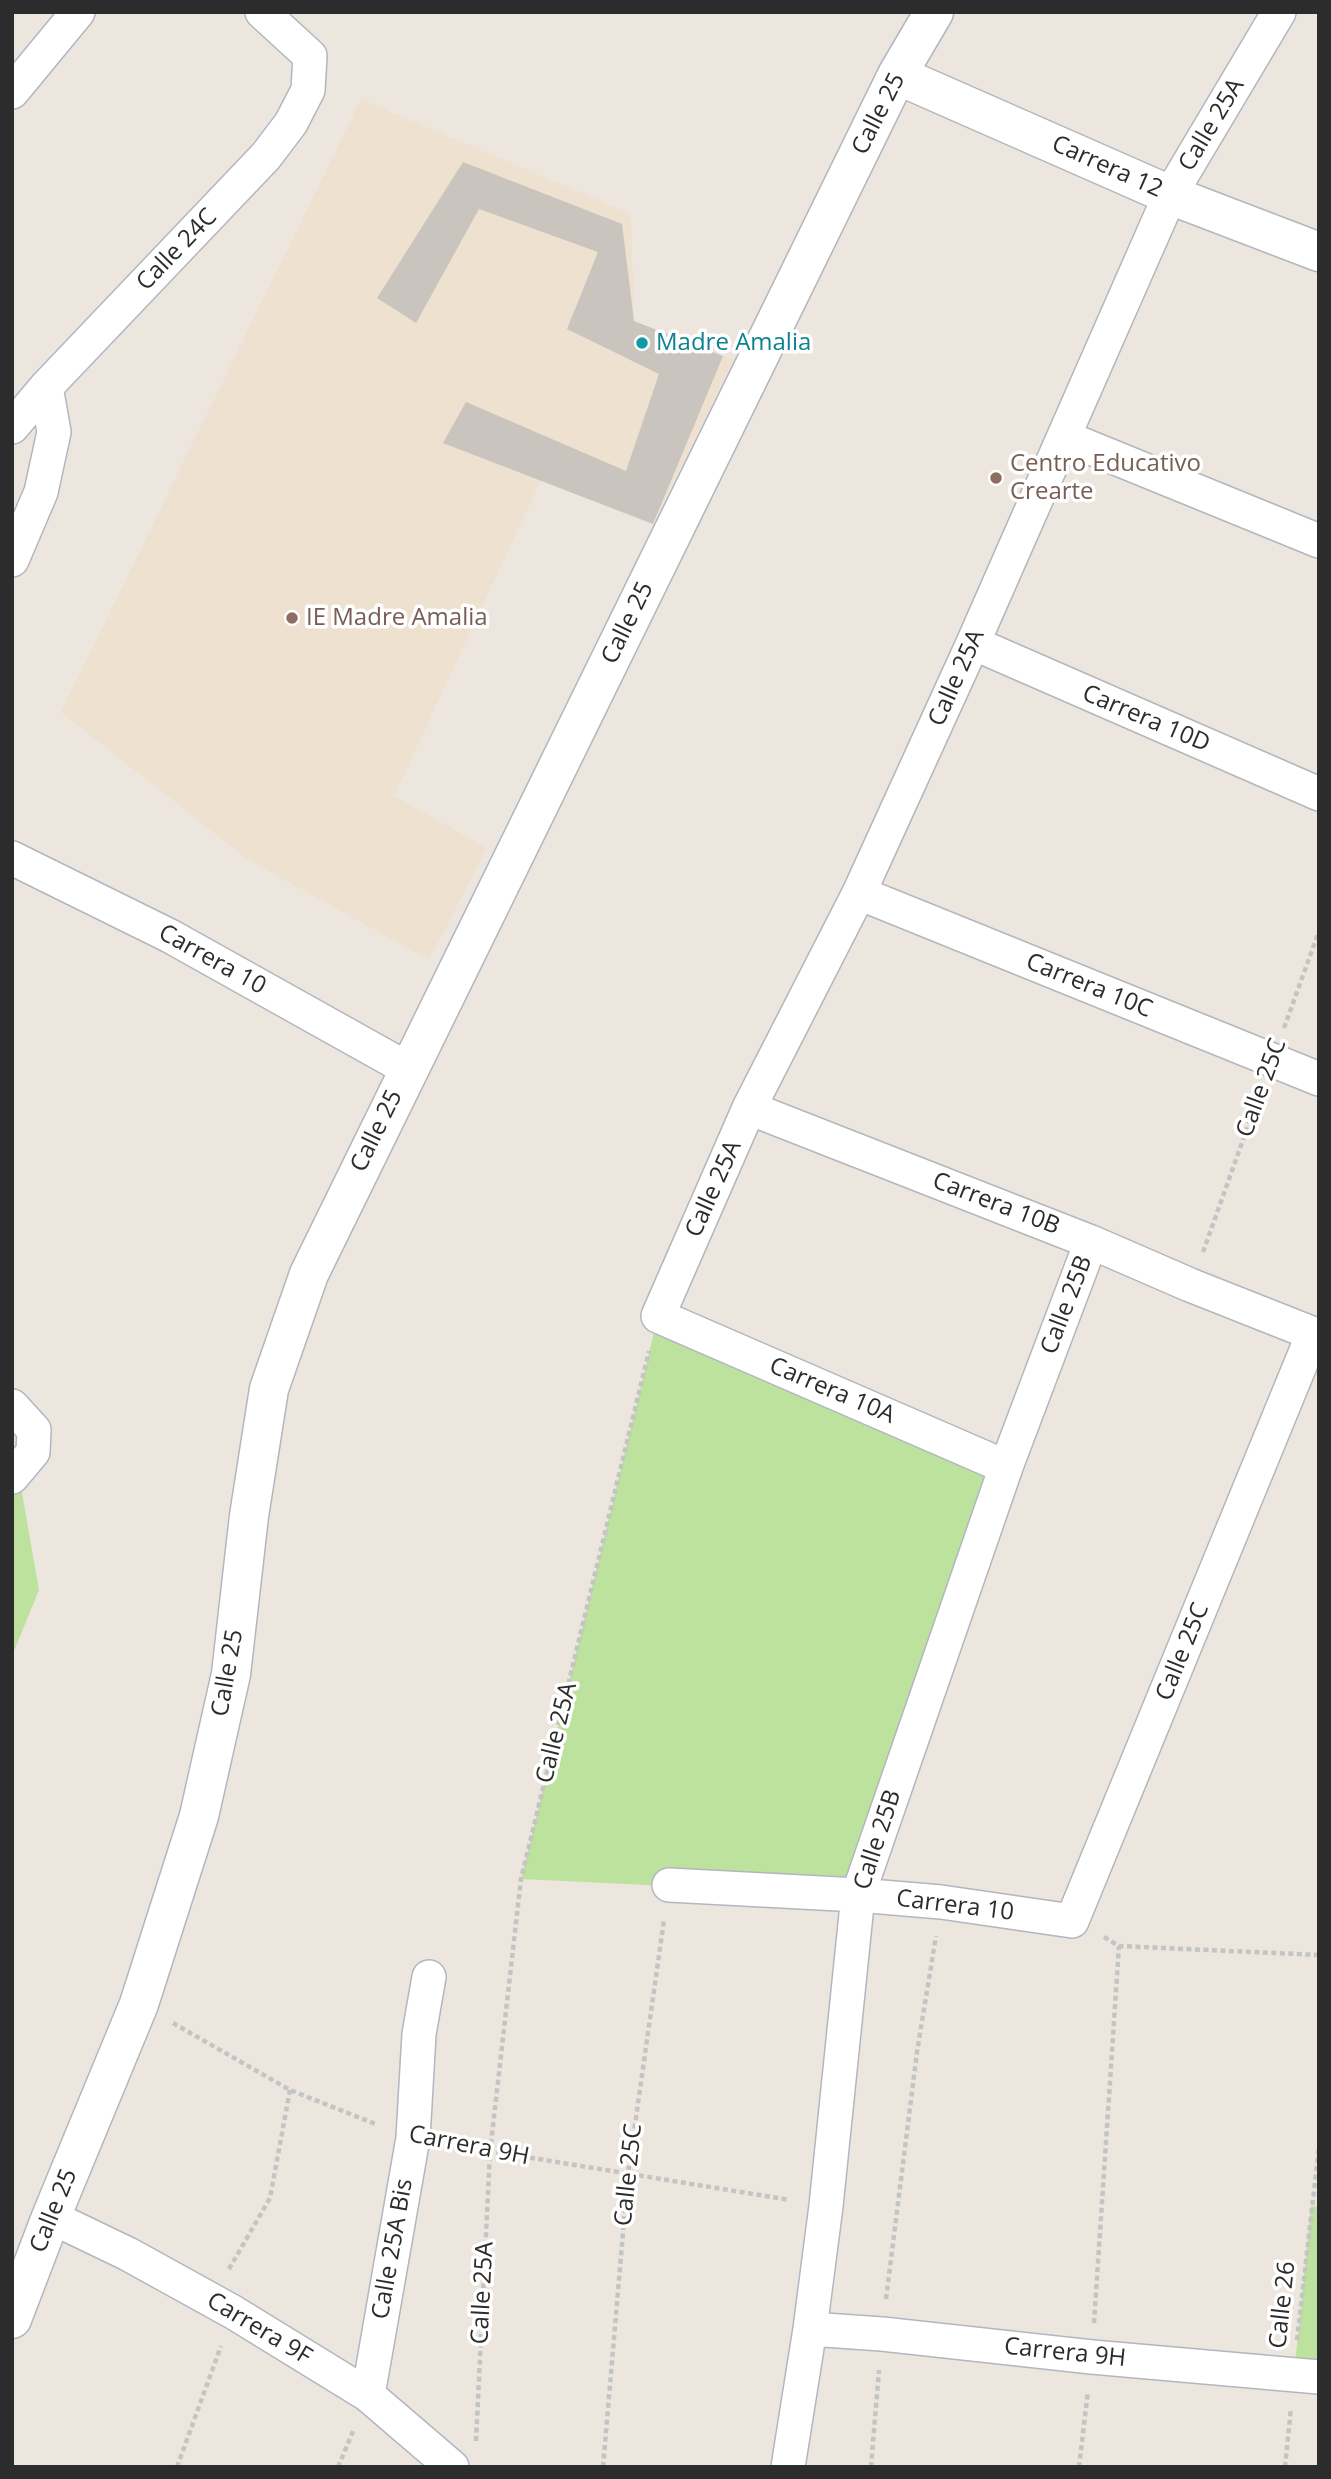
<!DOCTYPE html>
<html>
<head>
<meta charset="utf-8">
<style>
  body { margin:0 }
  #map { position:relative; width:1331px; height:2479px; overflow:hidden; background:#ede6df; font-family:"Open Sans",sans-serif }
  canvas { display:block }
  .frame { position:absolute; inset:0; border:14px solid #2c2c2c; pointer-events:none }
</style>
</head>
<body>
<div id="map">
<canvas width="1331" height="2479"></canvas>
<div class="frame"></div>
</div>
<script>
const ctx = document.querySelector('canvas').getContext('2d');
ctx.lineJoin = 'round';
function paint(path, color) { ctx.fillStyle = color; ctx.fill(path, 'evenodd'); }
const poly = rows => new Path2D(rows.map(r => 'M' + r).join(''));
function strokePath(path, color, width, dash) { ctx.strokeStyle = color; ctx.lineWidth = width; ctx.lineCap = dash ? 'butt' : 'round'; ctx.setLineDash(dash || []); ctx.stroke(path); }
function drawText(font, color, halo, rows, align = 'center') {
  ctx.font = font + ' "Open Sans",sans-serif'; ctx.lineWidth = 7; ctx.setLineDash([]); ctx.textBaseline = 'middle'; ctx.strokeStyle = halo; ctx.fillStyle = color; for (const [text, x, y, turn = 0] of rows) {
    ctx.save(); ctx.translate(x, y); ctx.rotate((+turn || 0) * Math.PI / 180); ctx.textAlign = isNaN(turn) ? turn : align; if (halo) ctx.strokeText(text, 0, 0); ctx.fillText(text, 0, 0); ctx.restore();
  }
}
paint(poly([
  [361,99,631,214,634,321,733,360,653,524,547,467,394,796,487,848,429,960,247,859,61,712]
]), '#eee1cf');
paint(poly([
  [658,1316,1006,1467,858,1895,521,1879],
  [12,1436,39,1590,12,1656],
  [1311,2206,1319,2207,1319,2377,1294,2374]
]), '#bce29d');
paint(poly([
  [463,162,622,224,634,321,723,356,653,524,443,443,466,402,626,471,659,374,567,329,598,252,479,209,416,323,377,298]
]), '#c9c4bd');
const street = poly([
  [12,92,78,12],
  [12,427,46,387,266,156,291,123,308,90,310,56,262,12],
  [1064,437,1319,541],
  [12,560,41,492,54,432,46,387],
  [973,643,1319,794],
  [12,858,170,936,408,1069],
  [859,893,1319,1079],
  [749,1108,1091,1242,1190,1285,1319,1336],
  [12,1406,34,1430,33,1452,12,1477],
  [1006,1467,658,1316,749,1108,859,893,973,643,1170,195,1279,12],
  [669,1885,858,1895,941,1902,1072,1921,1313,1334],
  [51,2217,128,2254,233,2312,368,2395,452,2467],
  [810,2329,882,2334,1092,2357,1319,2377],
  [368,2395,413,2138,419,2034,429,1977],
  [788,2467,810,2329,826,2206,858,1895,1006,1467,1091,1242]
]);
const secondary = poly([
  [897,75,1170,195,1319,252],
  [12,2319,51,2217,139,2004,199,1816,231,1674,249,1516,269,1389,309,1274,897,75,934,12]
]);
strokePath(street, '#b2b6bf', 36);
strokePath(secondary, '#b2b6bf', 41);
strokePath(poly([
  [1284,1028,1319,931],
  [1203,1252,1260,1092],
  [1104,1937,1119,1946,1319,1955],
  [173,2023,290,2090,378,2125],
  [446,2144,790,2200],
  [229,2269,270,2198,290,2090],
  [886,2299,917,2052,936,1936],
  [1094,2323,1119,1946],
  [1297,2340,1319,2147],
  [476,2441,490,2152,521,1879,649,1351],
  [177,2467,221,2346],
  [338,2467,354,2429],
  [603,2467,628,2174,664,1920],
  [871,2467,879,2370],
  [1079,2467,1088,2391],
  [1285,2467,1291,2408]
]), '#c4c4c4', 4.5, [5, 3.5]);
strokePath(street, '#fff', 33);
strokePath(secondary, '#fff', 38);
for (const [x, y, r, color] of [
  [642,343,7,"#0f9aa8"],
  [996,478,7,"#8d6e63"],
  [292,618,7,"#8d6e63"]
]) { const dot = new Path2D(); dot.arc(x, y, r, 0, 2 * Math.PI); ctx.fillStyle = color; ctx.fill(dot); strokePath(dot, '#fff', 2.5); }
drawText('24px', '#2c2c2c', '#fff', [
  ["Calle 25",879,114,-63],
  ["Calle 25A",1212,125,-59],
  ["Carrera 12",1107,167,24],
  ["Calle 24C",177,250,-46],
  ["Calle 25",628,623,-64],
  ["Calle 25A",957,678,-66],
  ["Carrera 10D",1146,719,23],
  ["Carrera 10",212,960,29],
  ["Carrera 10C",1089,986,22],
  ["Calle 25C",1262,1088,-70],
  ["Calle 25",377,1131,-64],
  ["Calle 25A",714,1189,-66],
  ["Carrera 10B",996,1204,21],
  ["Calle 25B",1067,1305,-69],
  ["Carrera 10A",832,1391,23],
  ["Calle 25C",1183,1652,-68],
  ["Calle 25",228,1673,-80],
  ["Calle 25A",557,1733,-76],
  ["Calle 25B",878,1840,-72],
  ["Carrera 10",955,1906,7],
  ["Carrera 9H",469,2146,11],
  ["Calle 25C",629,2175,-84],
  ["Calle 25",54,2211,-68],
  ["Calle 25A Bis",393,2249,-80],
  ["Calle 25A",483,2293,-87],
  ["Calle 26",1283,2305,-84],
  ["Carrera 9F",259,2329,31],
  ["Carrera 9H",1065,2353,6]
]);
drawText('24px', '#0d838f', '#fff', [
  ["Madre Amalia",656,343]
], 'left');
drawText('24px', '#785e54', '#fff', [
  ["Centro Educativo",1010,464],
  ["Crearte",1010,492],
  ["IE Madre Amalia",306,618]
], 'left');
</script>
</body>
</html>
